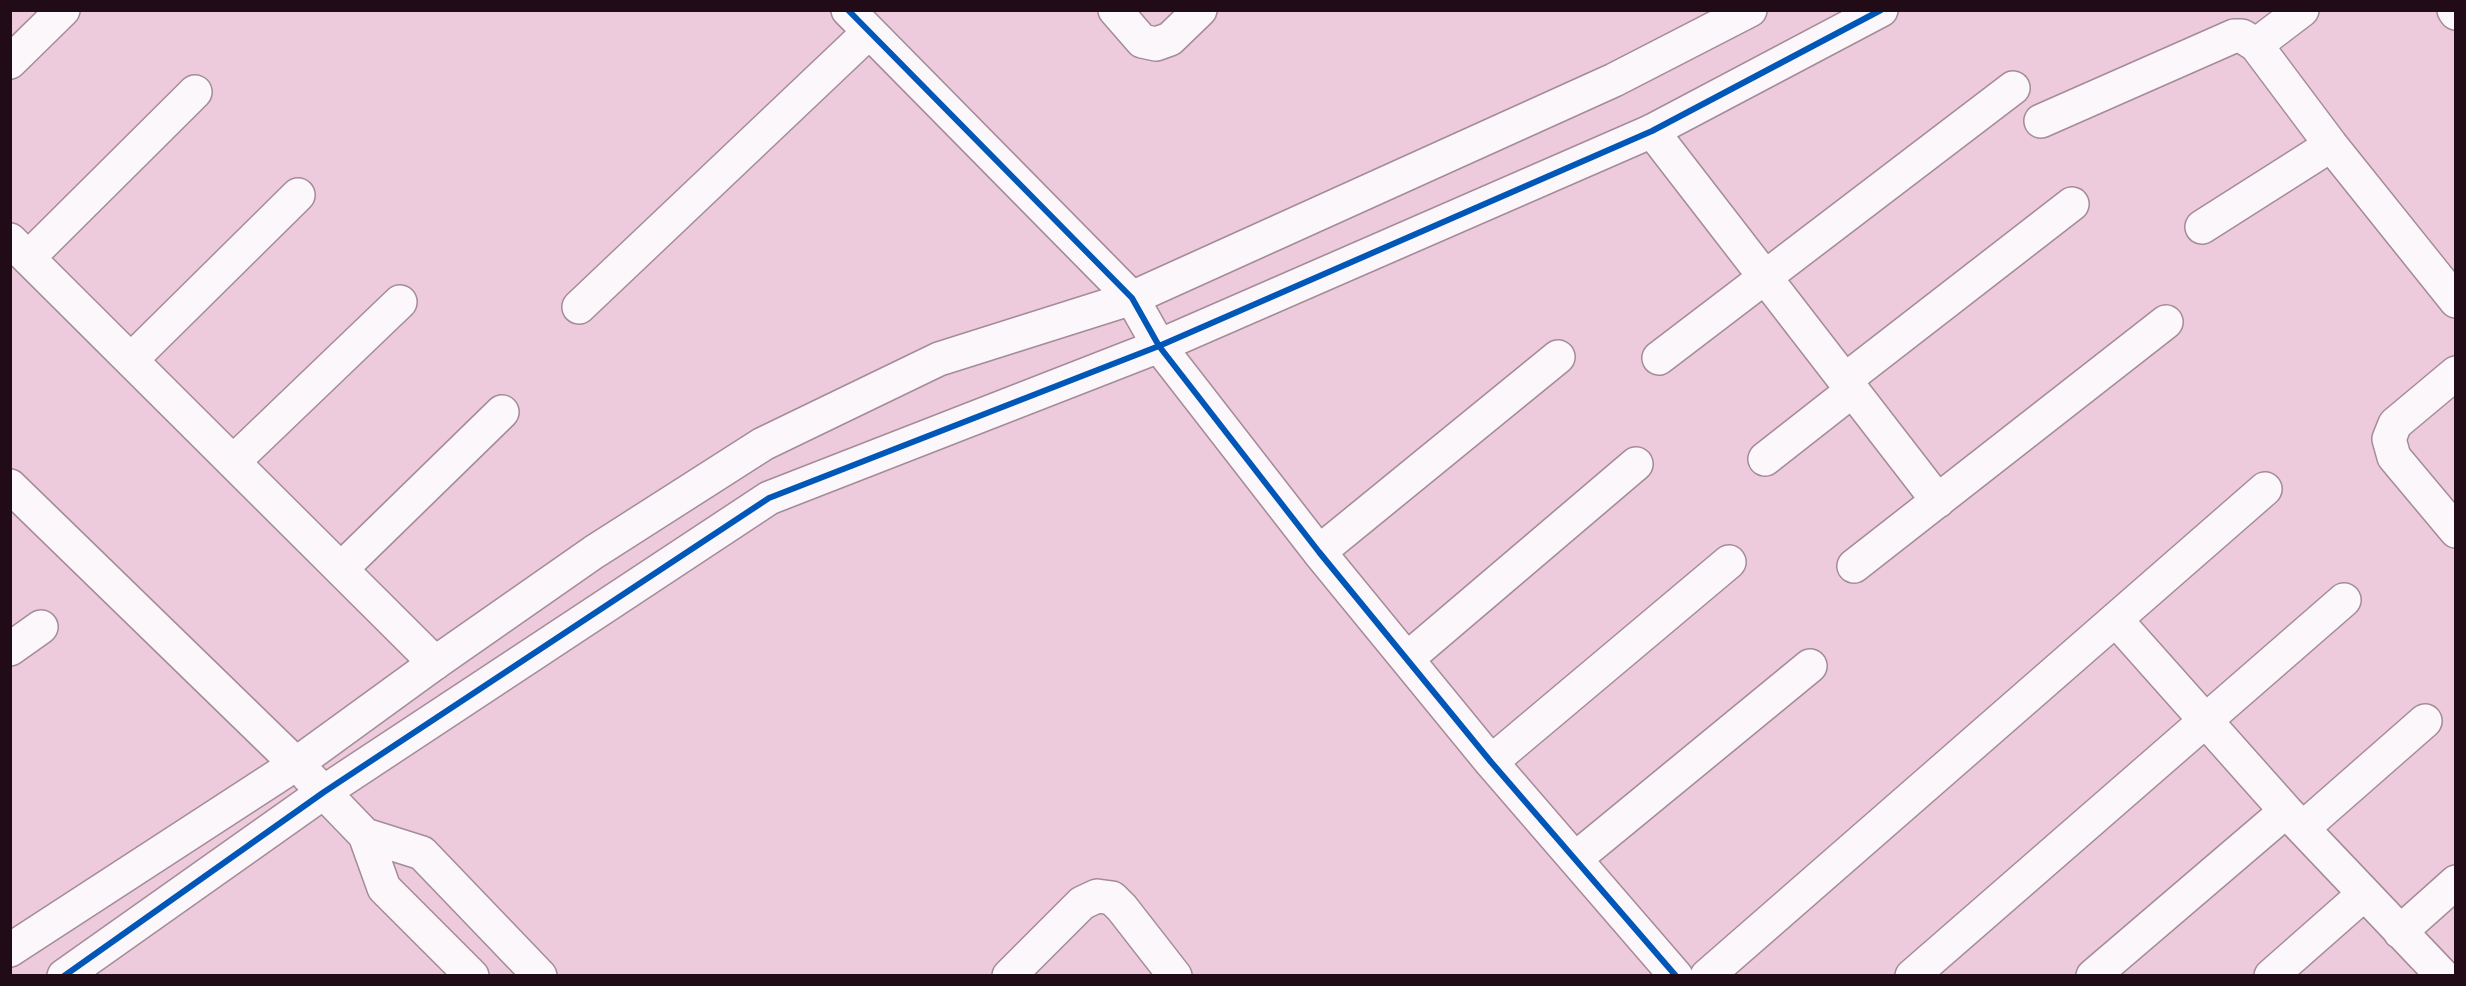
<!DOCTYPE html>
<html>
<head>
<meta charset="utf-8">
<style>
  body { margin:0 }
  #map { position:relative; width:2466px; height:986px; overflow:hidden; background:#edcbdc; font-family:Rubik,sans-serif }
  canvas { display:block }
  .frame { position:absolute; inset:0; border:12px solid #210b17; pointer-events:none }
</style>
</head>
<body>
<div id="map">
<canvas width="2466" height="986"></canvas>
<div class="frame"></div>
</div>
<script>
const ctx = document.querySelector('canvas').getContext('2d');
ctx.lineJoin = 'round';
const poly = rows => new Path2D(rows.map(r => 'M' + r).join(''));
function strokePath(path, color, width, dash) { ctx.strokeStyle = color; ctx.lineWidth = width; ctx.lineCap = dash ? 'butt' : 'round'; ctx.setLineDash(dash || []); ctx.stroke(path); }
const street = poly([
  [848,10,1132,298,1159,346,1319,552,1491,762,1676,976],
  [1115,10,1142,41,1156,44,1170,39,1200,10],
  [2302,10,2256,45,2331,145,2456,301],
  [2454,10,2456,13],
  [10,62,63,10],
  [2041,121,2234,36,2242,36,2256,45],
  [1652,131,1938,501],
  [2202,227,2331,145],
  [10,240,435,663],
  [29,257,195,92],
  [579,307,868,33],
  [1659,358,2013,88],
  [131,360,298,195],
  [2456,373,2395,424,2389,439,2394,457,2456,531],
  [1845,380,2072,204],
  [1765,459,1853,390],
  [233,462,400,302],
  [10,486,296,764],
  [1319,552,1558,357],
  [1854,566,2166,322],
  [341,569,502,412],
  [2116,620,2286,811,2441,974],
  [10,649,41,627],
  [1408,658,1636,464],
  [1491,762,1729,562],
  [2303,828,2425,721],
  [1575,859,1810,666],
  [2400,932,2456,882],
  [1009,976,1082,903,1097,896,1112,898,1122,908,1175,976],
  [1707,976,2265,489],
  [1912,976,2344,600],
  [2093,976,2286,811],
  [2271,976,2364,894]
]);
const secondary = poly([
  [308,776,365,835,384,888,472,976],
  [365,835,422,853,540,976],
  [10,950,296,764,435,663,594,552,763,444,939,359,1132,298,1614,80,1750,10],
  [64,976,324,792,769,498,1159,346,1652,131,1881,10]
]);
strokePath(street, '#a48b98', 36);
strokePath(secondary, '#a48b98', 36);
strokePath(street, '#fcf7fa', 33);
strokePath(secondary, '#fcf7fa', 33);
strokePath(poly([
  [848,10,1132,298,1159,346,1319,552,1491,762,1676,976],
  [64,976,324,792,769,498,1159,346,1652,131,1881,10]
]), '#0057b8', 6);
</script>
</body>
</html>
